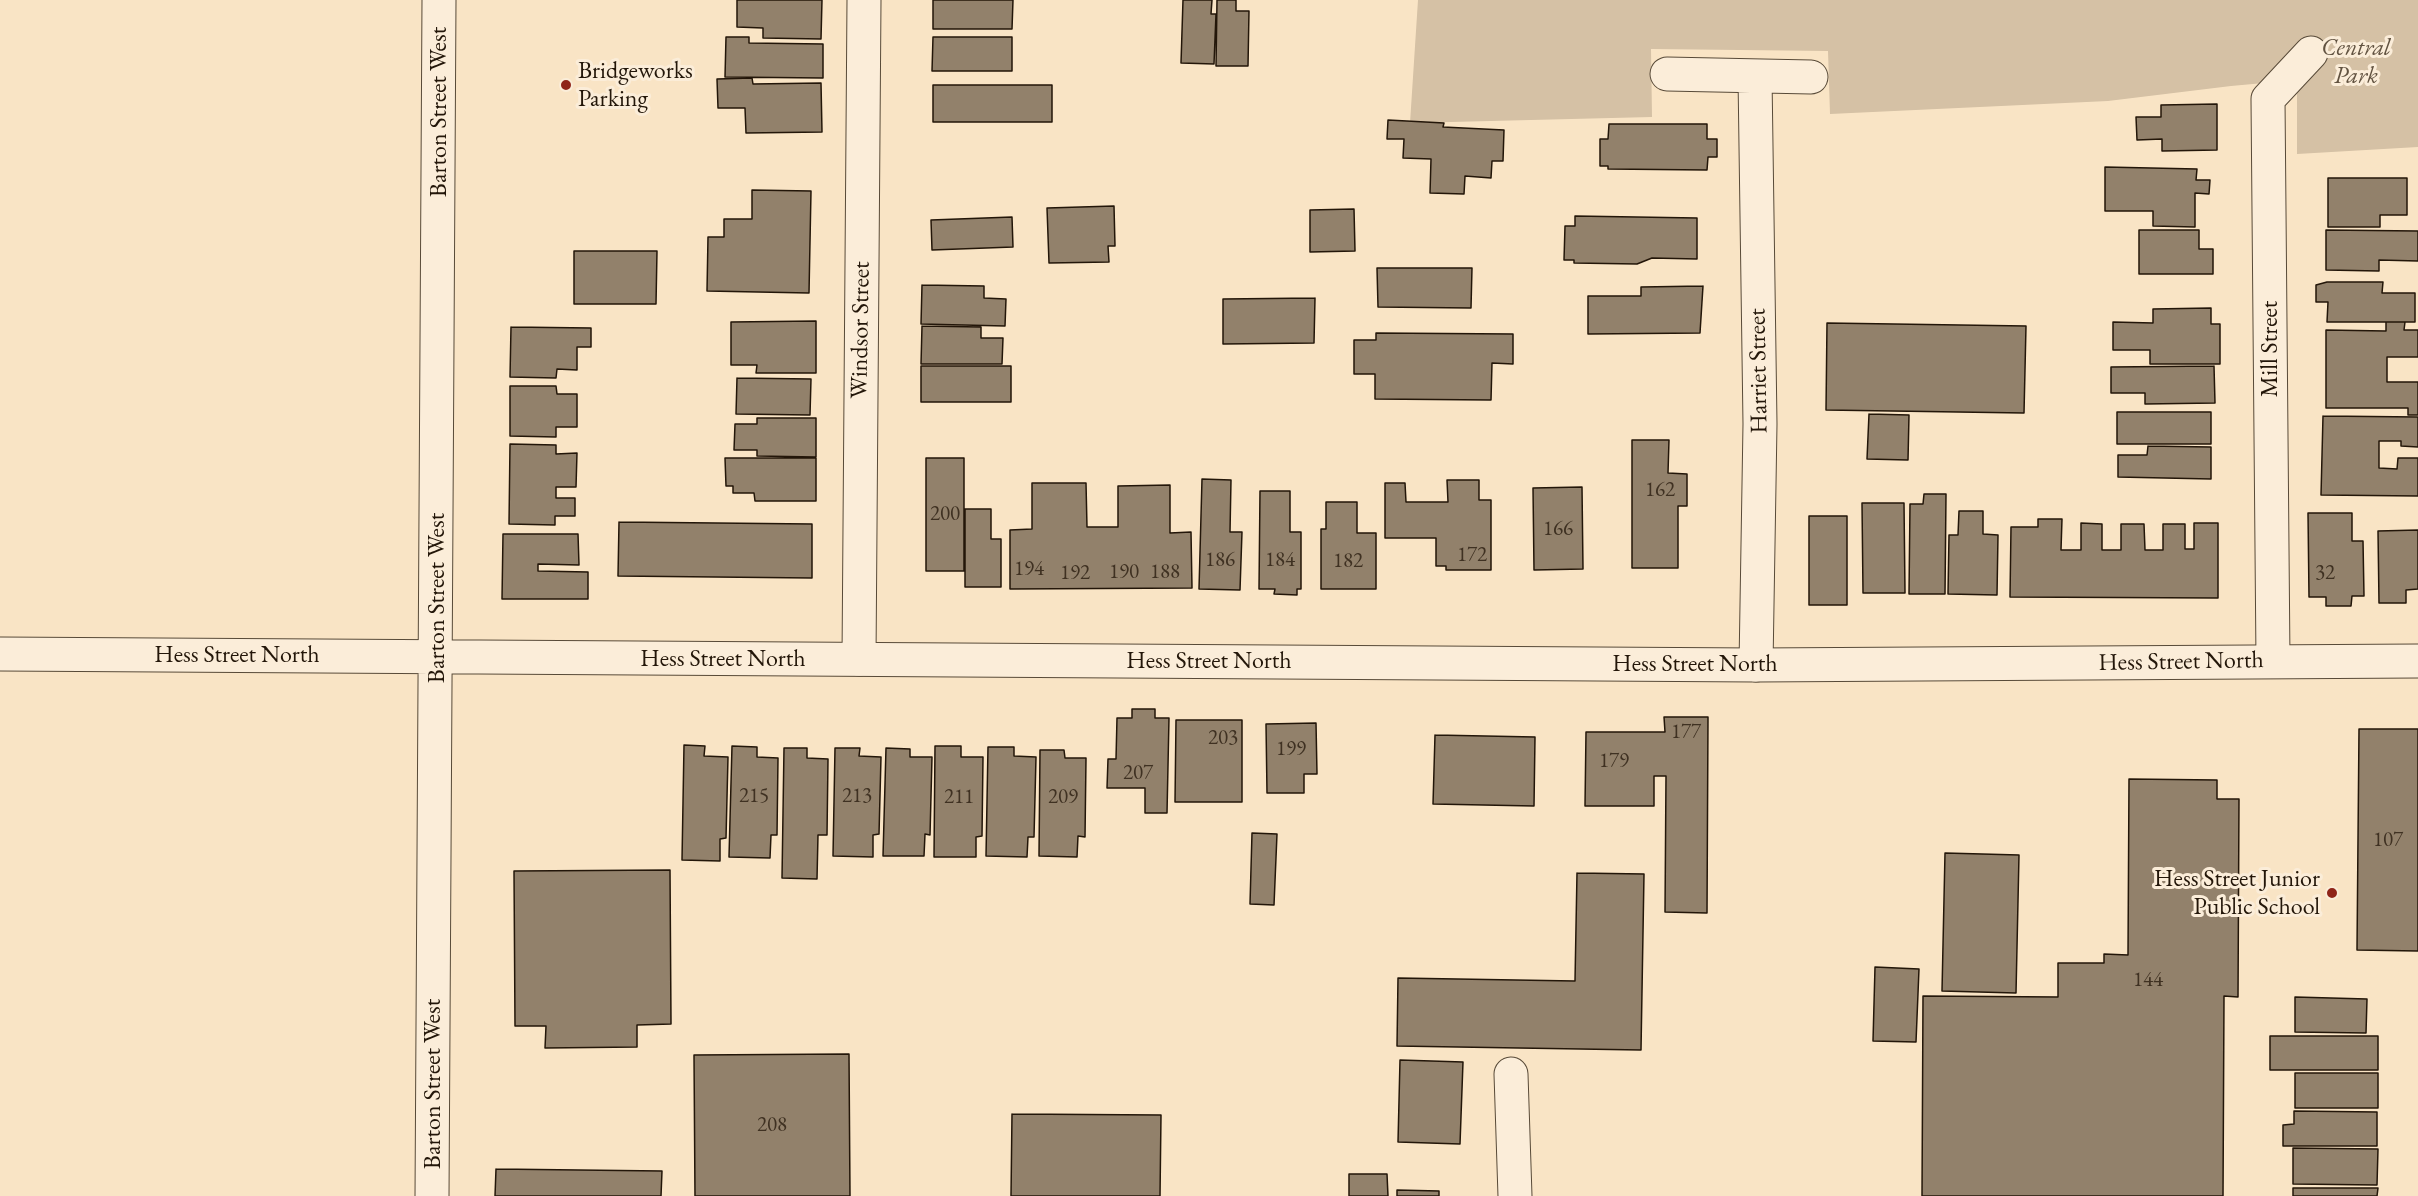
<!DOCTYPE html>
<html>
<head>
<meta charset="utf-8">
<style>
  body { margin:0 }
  canvas { display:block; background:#f9e4c5 }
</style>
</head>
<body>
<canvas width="2418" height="1196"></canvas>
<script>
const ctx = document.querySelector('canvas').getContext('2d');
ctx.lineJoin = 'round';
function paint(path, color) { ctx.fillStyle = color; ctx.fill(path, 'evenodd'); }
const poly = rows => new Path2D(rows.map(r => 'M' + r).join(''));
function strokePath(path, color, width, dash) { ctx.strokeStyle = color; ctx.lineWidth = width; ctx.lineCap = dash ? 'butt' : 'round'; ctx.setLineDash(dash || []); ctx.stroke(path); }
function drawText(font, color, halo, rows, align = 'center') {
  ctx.font = font + ' "EB Garamond",serif'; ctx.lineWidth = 6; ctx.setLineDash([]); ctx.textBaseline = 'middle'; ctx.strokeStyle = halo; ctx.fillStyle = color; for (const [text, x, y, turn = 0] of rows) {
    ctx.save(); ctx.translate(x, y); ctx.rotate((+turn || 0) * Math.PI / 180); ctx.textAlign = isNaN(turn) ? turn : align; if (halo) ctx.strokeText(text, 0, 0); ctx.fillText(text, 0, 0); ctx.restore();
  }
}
paint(poly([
  [1418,0,2418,0,2418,147,2297,154,2297,80,2231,86,2108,101,1830,114,1828,51,1651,49,1652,117,1410,123]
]), '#d5c1a5');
const building = poly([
  [737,0,822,0,821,39,763,38,763,28,737,27,737,0],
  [933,0,1013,0,1012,29,933,29,933,0],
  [1183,0,1212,0,1211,14,1216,14,1214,64,1181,63,1183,0],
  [1217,0,1236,0,1236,11,1249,11,1248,66,1216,66,1217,0],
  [726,37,749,37,749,43,823,44,823,78,725,77,726,37],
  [933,37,1012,37,1012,71,932,71,933,37],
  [752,78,753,84,821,83,822,132,746,133,745,108,718,108,717,79,752,78],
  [933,85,1052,85,1052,122,933,122,933,85],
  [2217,104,2217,150,2162,151,2162,139,2137,140,2136,117,2161,117,2161,105,2217,104],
  [1388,120,1444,123,1443,127,1504,130,1503,161,1492,161,1491,178,1465,176,1464,194,1430,193,1431,159,1403,158,1404,139,1387,139,1388,120],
  [1609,124,1707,124,1707,139,1717,139,1717,157,1708,157,1707,170,1608,169,1608,166,1600,166,1600,139,1608,139,1609,124],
  [2105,167,2197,169,2196,180,2210,180,2209,194,2195,193,2195,227,2153,226,2153,211,2105,211,2105,167],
  [2328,178,2407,178,2407,215,2380,215,2380,227,2328,227,2328,178],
  [752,190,811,191,809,293,707,291,708,237,724,237,724,219,752,219,752,190],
  [1114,206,1115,246,1108,246,1109,262,1049,263,1047,208,1114,206],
  [1354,209,1355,251,1310,252,1310,210,1354,209],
  [1575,216,1697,218,1697,259,1652,258,1637,264,1574,263,1574,260,1564,260,1565,226,1575,226,1575,216],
  [1012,217,1013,247,932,250,931,220,1012,217],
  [2139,230,2199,230,2199,249,2213,249,2213,274,2139,274,2139,230],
  [2326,230,2418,231,2418,261,2379,260,2379,271,2326,270,2326,230],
  [574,251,657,251,656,304,574,304,574,251],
  [1377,268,1472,268,1471,308,1378,307,1377,268],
  [2327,282,2383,282,2382,293,2415,293,2415,322,2327,322,2328,302,2316,302,2316,285,2327,282],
  [922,285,984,286,984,298,1006,299,1005,326,921,324,922,285],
  [1703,286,1700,333,1588,334,1588,296,1641,296,1641,287,1703,286],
  [1315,298,1314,343,1223,344,1223,299,1315,298],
  [2211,308,2211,324,2220,324,2220,364,2150,364,2150,350,2113,350,2113,322,2153,323,2153,309,2211,308],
  [816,321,816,373,756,373,757,365,731,365,731,322,816,321],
  [2386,322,2405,322,2404,330,2418,330,2418,357,2387,357,2387,382,2418,382,2418,415,2408,415,2408,408,2326,408,2326,330,2386,331,2386,322],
  [1827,323,2026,326,2024,413,1826,410,1827,323],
  [922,326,981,327,981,338,1003,338,1002,364,921,364,922,326],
  [511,327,591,328,591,347,577,347,577,370,557,369,556,378,510,377,511,327],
  [1376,333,1513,334,1513,364,1492,363,1491,400,1375,399,1375,374,1354,374,1354,340,1376,340,1376,333],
  [921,366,1011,366,1011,402,921,402,921,366],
  [2214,366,2215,403,2145,404,2145,393,2111,393,2111,367,2214,366],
  [737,378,811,379,810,415,736,414,737,378],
  [510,386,556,386,557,394,577,394,577,427,556,427,556,437,510,436,510,386],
  [2117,412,2211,412,2211,444,2117,444,2117,412],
  [1869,414,1909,415,1908,460,1867,459,1869,414],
  [2323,416,2418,417,2418,447,2401,446,2401,441,2379,441,2379,468,2397,469,2398,458,2418,458,2418,496,2321,495,2323,416],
  [757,418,816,418,816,457,757,456,757,450,734,450,735,424,757,424,757,418],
  [1632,440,1669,440,1668,473,1687,474,1687,506,1678,506,1678,568,1632,568,1632,440],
  [510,444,556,445,556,454,577,453,576,487,556,487,556,498,575,498,575,516,555,516,555,525,509,524,510,444],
  [2148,446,2211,447,2211,479,2118,477,2118,455,2147,455,2148,446],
  [725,458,816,458,816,501,755,501,754,493,733,493,733,486,726,486,725,458],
  [926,458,964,458,964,571,926,571,926,458],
  [1202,479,1231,480,1230,532,1242,532,1240,590,1199,589,1202,479],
  [1447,480,1479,480,1479,500,1491,500,1491,570,1446,570,1446,566,1436,566,1436,538,1385,538,1385,483,1405,483,1406,502,1448,502,1447,480],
  [1032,483,1086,483,1087,527,1118,527,1118,486,1170,485,1170,533,1191,532,1192,588,1010,589,1010,530,1032,529,1032,483],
  [1582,487,1583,569,1534,570,1533,488,1582,487],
  [1260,491,1290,491,1290,532,1301,532,1301,589,1297,589,1297,595,1274,594,1275,589,1259,589,1260,491],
  [1924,494,1946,494,1945,594,1909,594,1910,504,1923,504,1924,494],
  [1326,502,1357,502,1357,533,1376,533,1376,589,1321,589,1321,529,1326,529,1326,502],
  [1862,503,1904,503,1905,593,1863,593,1862,503],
  [965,509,991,509,991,539,1001,539,1001,587,965,587,965,509],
  [1959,511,1983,511,1983,534,1998,535,1997,595,1948,594,1949,535,1958,535,1959,511],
  [2308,513,2352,513,2352,541,2363,541,2364,596,2352,596,2351,606,2326,606,2326,597,2309,597,2308,513],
  [1809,516,1847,516,1847,605,1809,605,1809,516],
  [2038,519,2062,519,2061,550,2081,550,2081,523,2102,524,2102,550,2121,550,2121,524,2144,524,2145,550,2163,550,2163,524,2185,524,2185,549,2194,549,2194,523,2218,523,2218,598,2010,597,2011,527,2038,527,2038,519],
  [619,522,812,524,812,578,618,576,619,522],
  [2418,530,2418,589,2406,590,2406,603,2379,603,2378,531,2418,530],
  [503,534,578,534,579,565,538,564,538,571,588,572,588,599,502,599,503,534],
  [1132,709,1155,709,1155,718,1169,718,1167,813,1145,813,1145,788,1107,788,1108,759,1116,759,1117,718,1132,718,1132,709],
  [1664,717,1708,717,1707,913,1665,912,1666,776,1654,776,1654,806,1585,806,1586,732,1665,732,1664,717],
  [1176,720,1242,720,1242,802,1175,802,1176,720],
  [1316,723,1317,774,1304,774,1304,793,1267,793,1266,724,1316,723],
  [2359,729,2418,729,2418,951,2357,950,2359,729],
  [1435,735,1535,737,1534,806,1433,804,1435,735],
  [684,745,705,746,704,756,728,757,726,838,720,839,720,861,682,860,684,745],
  [732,746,757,747,757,757,778,758,777,835,771,835,770,858,729,857,732,746],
  [935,746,961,746,961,757,983,757,982,836,976,837,976,857,934,857,935,746],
  [988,747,1014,747,1014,756,1036,757,1034,837,1028,837,1027,857,986,856,988,747],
  [784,748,807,748,807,758,828,759,827,835,818,835,817,879,782,878,784,748],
  [835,748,860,748,859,756,881,757,879,834,873,835,873,857,833,856,835,748],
  [886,748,910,749,910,757,932,757,930,835,925,834,924,856,883,856,886,748],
  [1040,750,1064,750,1065,758,1086,758,1085,837,1078,836,1077,857,1039,856,1040,750],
  [2129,779,2217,780,2217,799,2239,799,2238,997,2224,996,2223,1196,1922,1196,1923,996,2058,997,2058,963,2104,963,2104,954,2128,955,2129,779],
  [1252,833,1277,834,1274,905,1250,904,1252,833],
  [1945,853,2019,855,2016,993,1942,991,1945,853],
  [670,870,671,1024,637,1025,637,1047,545,1048,546,1026,515,1026,514,871,670,870],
  [1577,873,1644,874,1641,1050,1397,1046,1398,978,1575,981,1577,873],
  [1875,967,1919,969,1916,1042,1873,1041,1875,967],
  [2295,997,2367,999,2366,1033,2295,1032,2295,997],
  [2270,1036,2378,1036,2378,1070,2270,1070,2270,1036],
  [849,1054,850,1196,695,1196,694,1055,849,1054],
  [1400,1060,1463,1062,1460,1144,1398,1142,1400,1060],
  [2295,1073,2378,1073,2378,1108,2295,1108,2295,1073],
  [2294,1111,2377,1112,2377,1146,2283,1146,2283,1125,2294,1124,2294,1111],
  [1012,1114,1161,1115,1160,1196,1011,1196,1012,1114],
  [2293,1148,2378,1149,2377,1185,2293,1184,2293,1148],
  [496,1169,662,1171,661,1196,495,1196,496,1169],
  [1349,1174,1387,1174,1388,1196,1349,1196,1349,1174],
  [2293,1188,2378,1188,2377,1196,2293,1196,2293,1188],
  [1397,1190,1439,1191,1439,1196,1397,1196,1397,1190]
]);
paint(building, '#92816b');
strokePath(building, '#231609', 1.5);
const minor = poly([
  [1667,74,1811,77],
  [1755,77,1760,424,1756,665],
  [859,659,864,0],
  [2273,661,2268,99,2311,53],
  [1511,1074,1515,1196]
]);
const tertiary = poly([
  [0,654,1756,665,2418,661],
  [432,1196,439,0]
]);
strokePath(minor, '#584a38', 35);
strokePath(tertiary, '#584a38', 35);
strokePath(minor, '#fbedd9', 33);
strokePath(tertiary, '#fbedd9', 33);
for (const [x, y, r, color] of [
  [566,85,6,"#8f2418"],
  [2332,893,6,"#8f2418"]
]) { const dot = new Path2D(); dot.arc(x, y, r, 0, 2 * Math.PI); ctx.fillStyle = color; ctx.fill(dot); strokePath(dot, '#fbedd9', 2); }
drawText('21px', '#3f3122', null, [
  ["162",1660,490],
  ["200",945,514],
  ["166",1558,529],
  ["172",1472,555],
  ["186",1220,560],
  ["184",1280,560],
  ["182",1348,561],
  ["194",1029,569],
  ["190",1124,572],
  ["188",1165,572],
  ["192",1075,573],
  ["32",2325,573],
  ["177",1686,732],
  ["203",1223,738],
  ["199",1291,749],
  ["179",1614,761],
  ["207",1138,773],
  ["215",754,796],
  ["213",857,796],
  ["211",959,797],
  ["209",1063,797],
  ["107",2388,840],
  ["144",2148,980],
  ["208",772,1125]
]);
drawText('italic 24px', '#615240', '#fbedd9', [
  ["Central",2356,48],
  ["Park",2356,76]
]);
drawText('24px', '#231609', '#fbedd9', [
  ["Bridgeworks",578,71],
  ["Parking",578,99],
  ["Hess Street Junior",2320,879,"right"],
  ["Public School",2320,907,"right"]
], 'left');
drawText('24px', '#231609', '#fbedd9', [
  ["Barton Street West",439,112,-90],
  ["Windsor Street",861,330,-89],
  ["Mill Street",2270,349,-90],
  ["Harriet Street",1759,371,-91],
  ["Barton Street West",437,598,-90],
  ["Hess Street North",237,655],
  ["Hess Street North",723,659],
  ["Hess Street North",1209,661],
  ["Hess Street North",2181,662,-1],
  ["Hess Street North",1695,664],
  ["Barton Street West",433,1084,-90]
]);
</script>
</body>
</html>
